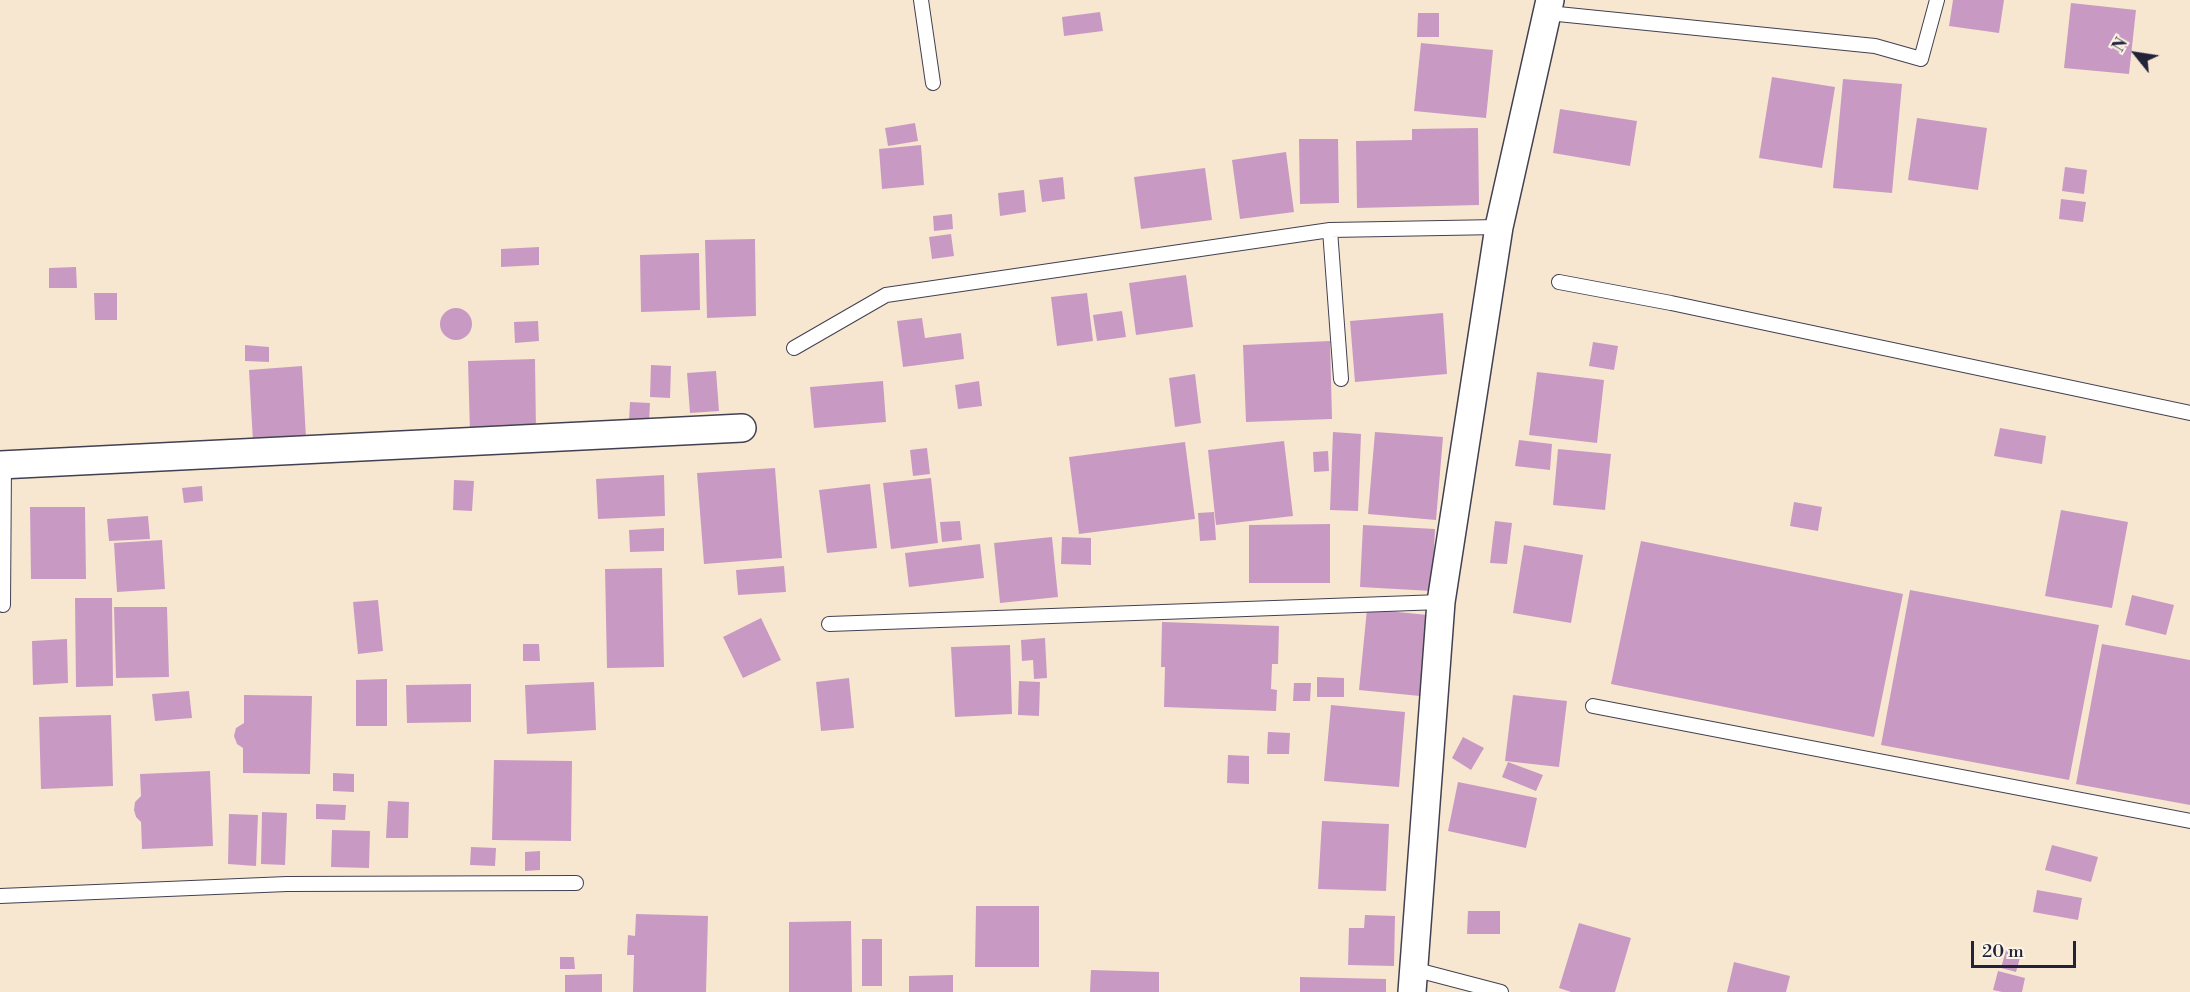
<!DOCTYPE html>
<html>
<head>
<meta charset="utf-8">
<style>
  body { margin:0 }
  #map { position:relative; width:2190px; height:992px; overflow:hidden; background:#f8e7d0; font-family:"Libre Bodoni",serif }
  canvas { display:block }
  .north { position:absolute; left:2106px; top:24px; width:60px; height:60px; -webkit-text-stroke:4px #fcf5e5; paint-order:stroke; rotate:300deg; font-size:16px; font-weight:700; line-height:24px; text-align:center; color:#22223b }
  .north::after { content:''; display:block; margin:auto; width:21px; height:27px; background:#22223b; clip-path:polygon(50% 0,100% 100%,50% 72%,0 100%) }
  .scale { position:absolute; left:1971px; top:941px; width:105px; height:27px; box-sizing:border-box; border:3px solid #22223b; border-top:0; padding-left:8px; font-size:18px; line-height:21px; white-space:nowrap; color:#22223b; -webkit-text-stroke:4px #fcf5e5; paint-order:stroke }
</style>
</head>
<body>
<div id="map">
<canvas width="2190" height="992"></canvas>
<div class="north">N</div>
<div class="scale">20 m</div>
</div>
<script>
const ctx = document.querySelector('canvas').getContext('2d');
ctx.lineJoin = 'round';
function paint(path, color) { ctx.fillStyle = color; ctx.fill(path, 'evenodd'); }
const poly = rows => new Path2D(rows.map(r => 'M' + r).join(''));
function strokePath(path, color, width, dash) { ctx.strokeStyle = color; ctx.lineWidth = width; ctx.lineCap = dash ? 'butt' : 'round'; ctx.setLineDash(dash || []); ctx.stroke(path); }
paint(poly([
  [1953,0,2004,0,1999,33,1949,26],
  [2071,3,2136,10,2129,74,2064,68],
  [1100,12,1103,31,1064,36,1062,17],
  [1418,13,1439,13,1439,37,1417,37],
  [1421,43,1493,50,1486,118,1414,111],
  [1772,77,1835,87,1822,168,1759,158],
  [1843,79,1902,84,1892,193,1833,188],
  [1560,109,1637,121,1630,166,1553,153],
  [1917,118,1987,128,1978,190,1908,180],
  [915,123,918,141,888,146,885,128],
  [1478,128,1479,205,1357,208,1356,141,1412,140,1412,129],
  [1299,139,1338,139,1339,203,1300,204],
  [921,145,924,185,882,189,879,149],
  [1286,152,1294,212,1240,219,1232,160],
  [2065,167,2087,170,2084,194,2062,191],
  [1205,168,1212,220,1141,229,1134,177],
  [1063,177,1065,199,1042,202,1039,180],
  [1024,190,1026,212,1000,216,998,193],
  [2061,199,2086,202,2083,222,2059,219],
  [952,214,953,229,934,231,933,216],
  [951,234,954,256,932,259,929,237],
  [755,239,756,316,707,318,705,240],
  [539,247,539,265,501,267,501,249],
  [699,253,700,310,641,312,640,255],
  [76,267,77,288,49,288,49,268],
  [1186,275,1193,327,1136,335,1129,283],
  [94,293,117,293,117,320,95,320],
  [1087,293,1093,341,1057,346,1051,297],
  '440 324a16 16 0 1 1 32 0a16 16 0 1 1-32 0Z',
  [1122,311,1126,337,1097,341,1093,315],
  [1443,313,1447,374,1355,382,1350,321],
  [922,318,925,338,961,333,964,359,903,367,897,321],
  [538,321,539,341,515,343,514,322],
  [1330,341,1332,419,1246,422,1243,345],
  [1593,342,1618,346,1614,370,1589,366],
  [245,345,269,347,269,362,245,361],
  [535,359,536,432,470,433,468,361],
  [651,365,671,366,670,398,650,397],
  [302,366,306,438,253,442,249,370],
  [716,371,719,411,690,413,687,373],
  [1537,372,1604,380,1597,443,1529,435],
  [1195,374,1201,423,1175,427,1169,378],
  [883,381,886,422,814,428,810,387],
  [979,381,982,406,958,409,955,385],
  [630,402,650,403,649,422,629,421],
  [2000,428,2046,436,2042,464,1994,456],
  [1333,432,1361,434,1358,511,1330,510],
  [1375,432,1443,437,1436,520,1368,514],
  [1519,440,1552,444,1550,470,1515,466],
  [1284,441,1293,516,1216,525,1208,450],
  [1185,442,1195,519,1079,534,1069,457],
  [927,448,930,474,913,476,910,450],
  [1558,449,1611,454,1605,510,1553,505],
  [1328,451,1329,471,1314,472,1313,452],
  [775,468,782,558,704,564,697,473],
  [664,475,665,516,598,519,596,479],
  [931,478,938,543,891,549,883,483],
  [454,480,474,481,472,511,453,510],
  [870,484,877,548,827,553,819,490],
  [202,486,203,501,184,503,182,488],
  [1794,502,1822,507,1818,531,1790,526],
  [30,507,85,507,86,579,31,579],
  [2061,510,2128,522,2112,608,2045,596],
  [1214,512,1216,540,1200,541,1198,513],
  [148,516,150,539,109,541,107,519],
  [960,521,962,540,942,542,940,522],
  [1495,521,1512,523,1507,564,1490,563],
  [1330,524,1330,583,1249,583,1249,525],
  [1363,525,1435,529,1432,591,1360,587],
  [664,528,664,551,630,552,629,530],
  [1052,537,1058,597,1000,603,994,543],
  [1062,537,1091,538,1091,565,1061,564],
  [162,540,165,589,117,592,114,543],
  [1641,541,1903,594,1874,737,1611,684],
  [980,544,984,578,909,587,905,553],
  [1524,545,1583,555,1571,623,1513,613],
  [784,566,786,592,738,595,736,570],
  [662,568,664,667,607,668,605,569],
  [1910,590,2099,625,2069,780,1881,745],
  [2132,595,2174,605,2166,635,2125,625],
  [75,598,112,598,113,686,76,687],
  [378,600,383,651,358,654,353,602],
  [114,607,167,607,169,677,116,678],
  [1367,609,1428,615,1420,696,1359,690],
  [761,618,781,660,743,678,723,637],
  [1162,622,1279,626,1278,664,1272,664,1271,689,1277,690,1276,711,1164,707,1165,667,1161,667],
  [1045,638,1047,678,1034,679,1033,660,1022,661,1021,640],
  [67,639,68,683,33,685,32,641],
  [523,644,539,644,540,661,523,661],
  [2102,644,2190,660,2190,805,2076,784],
  [1010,645,1012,714,955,717,951,647],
  [1317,677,1344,678,1344,697,1317,697],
  [849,678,854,728,821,731,816,682],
  [387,679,387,726,356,726,356,680],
  [1019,681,1040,682,1039,716,1018,715],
  [594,682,596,730,527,734,525,685],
  [1294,683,1311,683,1310,701,1293,701],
  [471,684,471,722,407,723,406,685],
  [189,691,192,718,155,721,152,694],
  [244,695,312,696,310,774,243,773,243,748,237,744,234,736,236,728,244,723],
  [1513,695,1567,701,1559,767,1505,761],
  [1331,705,1405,712,1399,787,1324,781],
  [111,715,113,786,41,789,39,717],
  [1268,732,1290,733,1289,754,1267,754],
  [1463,737,1484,748,1471,770,1452,758],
  [1228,755,1249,756,1249,784,1227,783],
  [494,760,572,761,571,841,492,840],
  [1508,762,1543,775,1536,791,1502,777],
  [210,771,213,846,142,849,141,822,136,817,134,810,135,802,141,796,140,774],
  [333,773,354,774,354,792,333,791],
  [1458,782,1537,798,1526,848,1448,831],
  [388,801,409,802,408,838,386,838],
  [316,804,346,805,345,820,316,819],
  [262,812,287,813,285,865,261,864],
  [229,814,258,815,256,866,228,864],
  [1322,821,1389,824,1386,891,1318,889],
  [332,830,370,831,369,868,331,867],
  [2052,845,2098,857,2091,882,2045,870],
  [471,847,496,848,495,866,470,865],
  [540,851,540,870,525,871,525,852],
  [2037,890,2082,898,2078,920,2033,912],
  [976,906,1039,906,1039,967,975,967],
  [1468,911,1500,911,1500,934,1467,934],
  [636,914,708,916,706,992,633,992,634,955,627,955,628,935,635,936],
  [1365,915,1395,916,1394,966,1348,965,1349,928,1364,928],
  [851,921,852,992,789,992,789,922],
  [1579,923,1631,938,1615,992,1571,992,1559,988],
  [862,939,882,939,882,986,862,986],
  [2006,950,2021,954,2016,972,2001,968],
  [560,957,574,957,575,969,560,969],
  [1734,962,1790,976,1786,992,1727,992],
  [1091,970,1159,972,1159,992,1090,992],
  [1998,971,2025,978,2022,992,2002,992,1993,990],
  [602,974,602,992,565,992,565,975],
  [953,975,953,992,909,992,909,976],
  [1300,977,1386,979,1386,992,1300,992]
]), '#c89ac3');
const lane = poly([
  [921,0,933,83],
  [1548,13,1875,46,1921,59,1937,0],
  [1330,230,1341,379],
  [1559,282,1671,303,2190,413],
  [794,348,886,295,1330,230,1499,227],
  [3,605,4,465],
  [829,624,1441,602],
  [1593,706,2190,821],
  [0,896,287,884,576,883],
  [1413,969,1501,992]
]);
const street = poly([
  [0,465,742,428],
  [1412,992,1441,602,1499,227,1550,0]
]);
strokePath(lane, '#424051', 16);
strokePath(street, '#424051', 30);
strokePath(lane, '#fff', 14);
strokePath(street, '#fff', 27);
</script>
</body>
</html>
